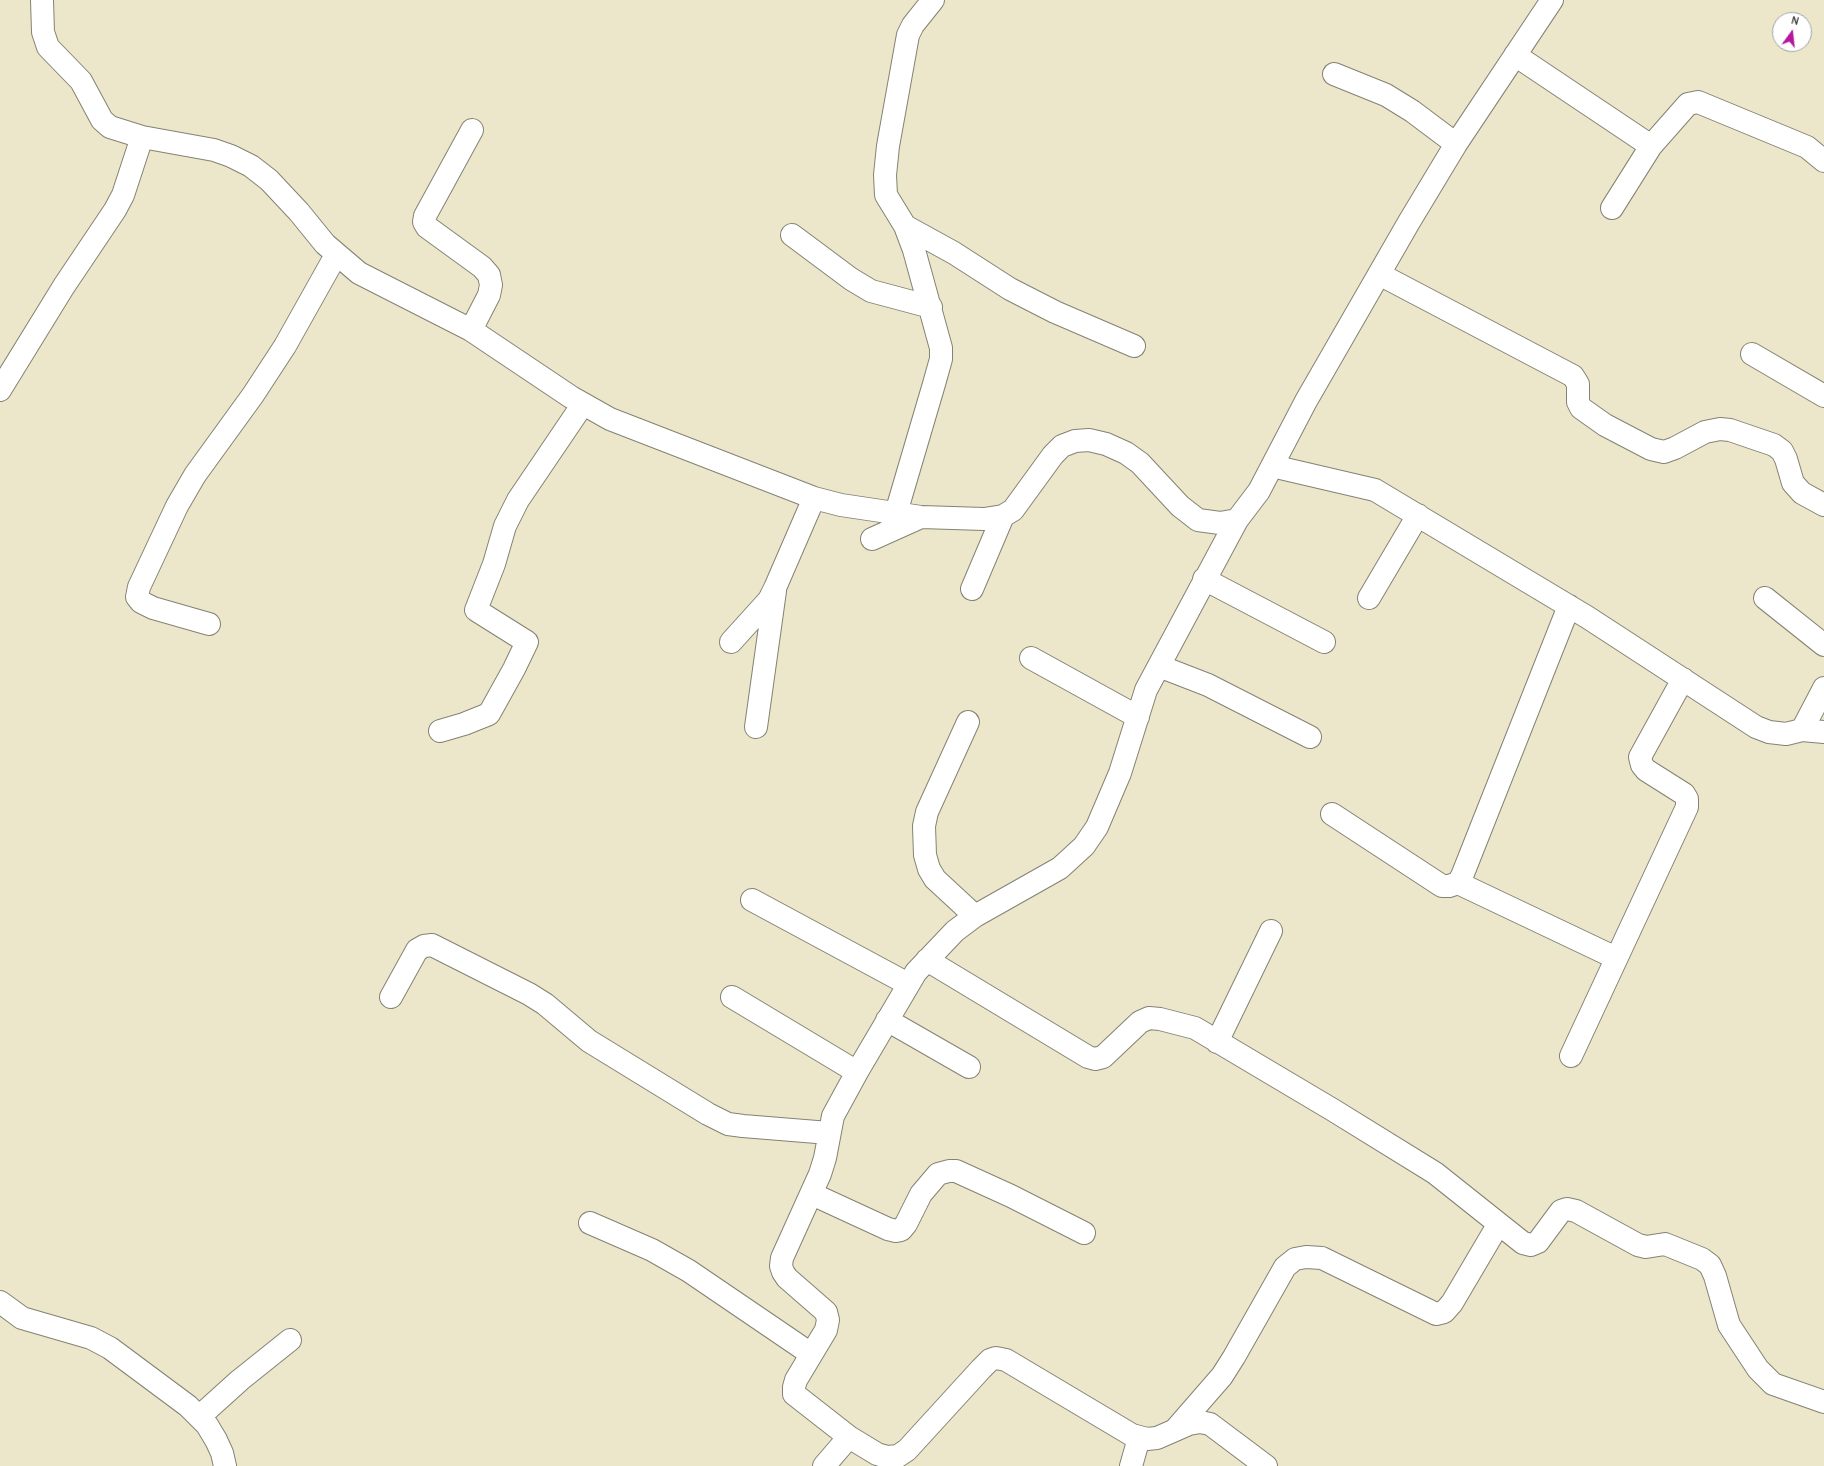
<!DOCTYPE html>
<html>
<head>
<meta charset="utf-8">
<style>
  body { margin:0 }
  #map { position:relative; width:1824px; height:1466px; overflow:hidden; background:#ece7ca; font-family:"Comic Neue",sans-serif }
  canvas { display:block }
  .north { position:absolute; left:1772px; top:12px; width:40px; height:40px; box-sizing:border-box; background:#fff; border:1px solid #a4a4a4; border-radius:50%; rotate:15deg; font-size:11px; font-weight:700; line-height:16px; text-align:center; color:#1c1c1c }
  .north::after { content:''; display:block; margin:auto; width:14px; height:18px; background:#b5179e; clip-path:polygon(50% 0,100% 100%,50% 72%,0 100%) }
</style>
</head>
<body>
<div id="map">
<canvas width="1824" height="1466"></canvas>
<div class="north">N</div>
</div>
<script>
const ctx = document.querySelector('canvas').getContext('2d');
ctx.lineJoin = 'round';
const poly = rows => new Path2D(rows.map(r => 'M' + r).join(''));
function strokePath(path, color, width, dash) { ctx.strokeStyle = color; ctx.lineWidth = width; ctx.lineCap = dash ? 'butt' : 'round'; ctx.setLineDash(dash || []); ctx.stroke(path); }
const minor = poly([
  [42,0,43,32,48,47,81,81,102,120,110,127,142,137,214,150,231,156,251,166,269,180,299,212,325,244,359,273,471,330,571,397,610,419,814,498,841,505,921,517,984,519,1003,516,1013,510,1053,455,1062,446,1075,441,1089,440,1106,444,1126,453,1140,463,1180,506,1198,520,1220,523,1237,520],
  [1515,55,1651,146],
  [1334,74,1386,95,1412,111,1456,144],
  [1612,208,1651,146,1688,104,1698,102,1807,147,1824,161],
  [905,226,954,253,1010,289,1055,312,1134,346],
  [792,235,851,279,871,291,931,307],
  [1379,274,1573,376,1578,384,1578,402,1581,408,1605,425,1651,449,1664,452,1675,448,1705,432,1720,429,1730,430,1774,445,1782,451,1786,459,1793,483,1802,493,1824,505],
  [471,330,489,295,491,285,489,275,482,267,427,227,424,222,425,216,472,130],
  [1752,354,1824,396],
  [0,390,64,286,115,210,123,195,142,137],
  [1272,466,1375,490,1587,617,1756,727,1769,732,1786,734,1802,730,1824,732],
  [896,513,934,384,941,359,941,348,914,250,905,226,886,195,885,175,888,146,908,35,913,25,933,0],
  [872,539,921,517],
  [1204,579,1324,642],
  [972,589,1003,516],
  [1369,598,1418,515],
  [1765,598,1824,645],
  [209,624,153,608,141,602,137,597,139,587,177,506,195,475,253,395,285,346,336,255],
  [731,642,769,600,775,588,814,498],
  [1031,658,1138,717],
  [1159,666,1208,685,1310,737],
  [968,722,927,812,924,826,925,855,929,869,935,879,975,916],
  [756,727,775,591],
  [1802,730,1824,688],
  [440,731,464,724,489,714,514,669,527,642,476,610,494,564,505,526,518,500,583,404],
  [1332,814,1442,886,1449,886,1458,883,1462,876,1569,606],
  [1458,883,1616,958],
  [752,900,908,984],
  [927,960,1088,1057,1095,1059,1103,1057,1140,1022,1149,1018,1160,1019,1195,1028,1333,1110,1435,1173,1523,1243,1531,1245,1538,1242,1561,1211,1567,1209,1576,1211,1638,1245,1646,1247,1665,1244,1702,1259,1710,1265,1715,1276,1729,1325,1758,1369,1773,1384,1824,1402],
  [391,997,417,950,424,946,432,945,529,994,545,1004,589,1041,708,1114,728,1124,743,1126,829,1133],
  [732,997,857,1072],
  [887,1020,969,1067],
  [1217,1042,1271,931],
  [1571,1056,1687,807,1687,799,1684,794,1646,770,1642,765,1640,757,1683,679],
  [812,1194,888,1229,896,1231,901,1230,906,1224,921,1194,938,1174,949,1171,956,1171,1011,1196,1084,1233],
  [590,1223,652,1250,689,1271,811,1354],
  [0,1302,22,1318,91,1338,110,1348,188,1406,207,1425,216,1440,222,1453,225,1466],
  [199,1417,240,1380,290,1340],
  [1175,1430,1222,1376,1234,1357,1285,1267,1295,1259,1306,1257,1322,1258,1436,1314,1444,1312,1452,1303,1498,1225],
  [824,1466,849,1437],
  [1131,1466,1139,1438],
  [1266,1466,1210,1424,1200,1422,1189,1424,1157,1438,1147,1439,1132,1435,1006,1360,996,1358,990,1360,981,1369,907,1450,898,1456,887,1457,877,1454,849,1437,794,1394,794,1387,796,1380,826,1330,828,1320,826,1312,787,1278,783,1272,781,1266,782,1258,820,1174,825,1158,833,1116,857,1072,916,972,955,931,975,916,1060,868,1084,846,1097,827,1120,773,1146,690,1237,520,1259,491,1306,401,1409,222,1456,144,1552,0]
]);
strokePath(minor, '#848273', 24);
strokePath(minor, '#fff', 22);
</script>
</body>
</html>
